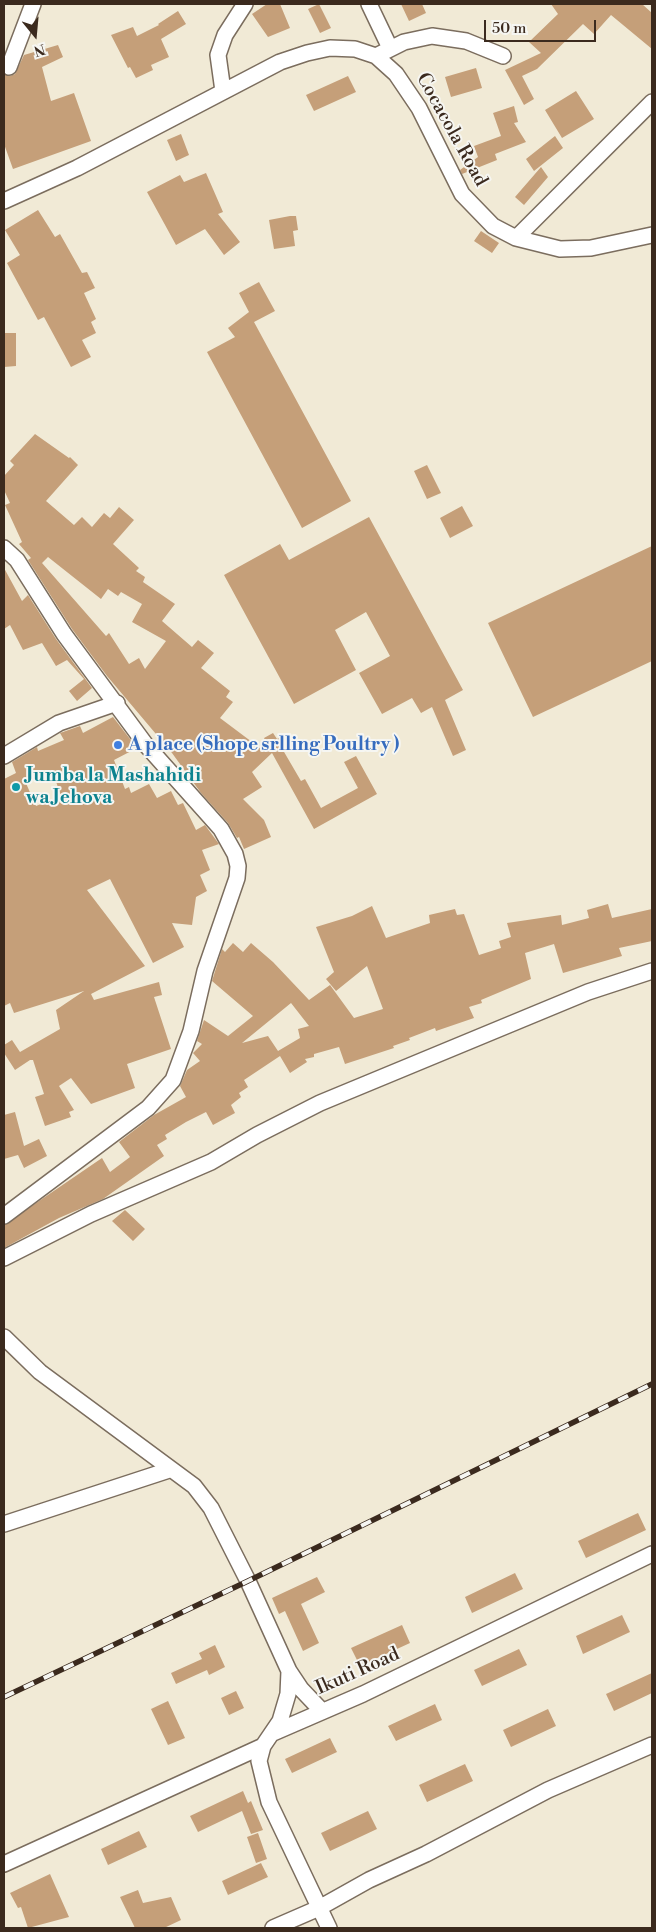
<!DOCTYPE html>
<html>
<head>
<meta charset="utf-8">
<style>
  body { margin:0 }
  #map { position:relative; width:656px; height:1932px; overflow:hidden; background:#f1ead6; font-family:"Libre Bodoni",serif }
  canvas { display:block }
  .frame { position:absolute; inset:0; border:5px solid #3b2a1e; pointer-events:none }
  .north { position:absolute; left:10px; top:10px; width:50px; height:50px; -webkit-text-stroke:4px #f6f6f2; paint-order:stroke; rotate:163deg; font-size:14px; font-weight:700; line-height:20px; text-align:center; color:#3b2a1e }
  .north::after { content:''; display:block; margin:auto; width:18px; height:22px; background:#3b2a1e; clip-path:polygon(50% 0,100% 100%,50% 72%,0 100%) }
  .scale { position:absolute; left:484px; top:20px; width:112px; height:22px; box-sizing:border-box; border:2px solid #3b2a1e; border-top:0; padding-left:6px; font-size:15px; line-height:18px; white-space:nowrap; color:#3b2a1e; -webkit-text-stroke:4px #f6f6f2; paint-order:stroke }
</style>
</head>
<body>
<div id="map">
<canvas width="656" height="1932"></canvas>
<div class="frame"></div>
<div class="north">N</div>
<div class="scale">50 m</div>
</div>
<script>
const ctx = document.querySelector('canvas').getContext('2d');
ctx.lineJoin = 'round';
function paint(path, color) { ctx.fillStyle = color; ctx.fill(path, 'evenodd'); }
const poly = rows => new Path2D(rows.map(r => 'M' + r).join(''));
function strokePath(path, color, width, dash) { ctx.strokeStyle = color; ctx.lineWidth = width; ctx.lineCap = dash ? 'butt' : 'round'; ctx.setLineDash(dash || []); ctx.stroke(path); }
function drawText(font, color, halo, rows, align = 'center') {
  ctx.font = font + ' "Libre Bodoni",serif'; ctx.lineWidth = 4; ctx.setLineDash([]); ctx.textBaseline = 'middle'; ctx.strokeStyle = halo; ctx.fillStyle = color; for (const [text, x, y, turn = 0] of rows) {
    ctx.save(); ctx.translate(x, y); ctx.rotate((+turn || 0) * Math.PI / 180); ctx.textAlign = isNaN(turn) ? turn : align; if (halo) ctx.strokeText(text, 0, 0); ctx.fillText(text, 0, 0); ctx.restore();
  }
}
paint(poly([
  [267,4,280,4,290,28,268,37,252,14],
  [319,4,331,28,320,33,308,9],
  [401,4,422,4,426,13,409,21],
  [551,4,642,4,652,13,652,49,611,15,594,34,583,24,537,69,522,76,534,99,524,105,505,70,541,53,529,42,558,14],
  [178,11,186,24,161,39,169,57,151,65,153,70,136,78,130,67,128,68,111,35,133,27,137,36,159,25,158,24],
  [58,45,63,57,42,67,51,101,74,93,91,141,13,169,4,144,4,74,10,76,15,74,24,55],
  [476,68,482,88,451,97,445,77],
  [348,76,356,92,314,111,306,95],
  [576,91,594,119,562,138,545,110],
  [514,106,518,122,514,123,526,142,495,154,497,160,462,174,460,170,478,157,474,146,501,136,493,113],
  [181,134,189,155,176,161,167,140],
  [555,136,563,148,534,171,526,159],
  [541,167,548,177,524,205,515,197],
  [206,173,223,212,218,214,240,242,224,255,205,229,176,245,147,192,180,175,184,182],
  [38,210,55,237,60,234,82,273,87,272,95,288,84,293,96,319,91,322,96,333,82,340,91,357,71,367,44,317,38,320,7,263,20,255,5,230],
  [290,216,296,216,298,230,293,231,295,246,274,249,269,220],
  [481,231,499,243,492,253,474,241],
  [259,282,275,311,254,322,351,501,302,528,207,352,235,337,228,328,249,312,239,293],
  [4,333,16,333,16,366,4,367],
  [35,434,69,458,70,457,78,465,46,501,74,525,82,517,92,527,104,513,110,518,119,507,134,520,113,544,139,568,136,571,145,577,143,582,175,604,162,621,192,647,198,640,214,653,201,668,230,691,226,697,233,702,220,718,260,748,267,744,264,738,273,733,277,739,288,733,290,736,280,745,301,781,305,779,321,808,358,788,344,762,356,756,377,794,314,829,272,753,252,772,262,787,243,799,264,820,271,837,244,849,239,837,237,838,228,823,201,793,172,753,107,676,72,629,28,560,31,558,19,544,22,542,5,505,10,503,4,490,4,476,14,465,10,461],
  [48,557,101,599,108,589,118,596,121,592,142,604,132,622,166,641,145,669,139,658,129,664,109,633,106,636,42,563],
  [427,465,441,493,427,499,414,471],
  [462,506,473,526,450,538,440,518],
  [369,517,463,690,445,700,466,750,453,756,432,707,421,713,412,698,382,714,359,673,390,656,366,612,335,630,356,670,294,704,224,575,280,544,289,560],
  [652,546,652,661,533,717,488,623],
  [4,568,22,601,28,595,56,639,92,688,77,701,69,691,84,679,67,660,56,666,42,643,23,650,10,625,4,629],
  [113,717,137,748,114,760,125,789,129,787,131,793,149,784,157,798,171,791,178,805,183,803,196,830,205,825,219,844,202,850,210,870,200,875,207,891,196,897,192,925,172,923,184,947,153,963,110,879,87,890,145,966,91,994,94,1000,159,982,162,995,154,997,171,1049,127,1064,135,1088,91,1104,71,1078,59,1086,74,1110,69,1112,71,1117,45,1126,35,1097,44,1094,33,1060,30,1060,15,1070,4,1053,4,1045,12,1040,20,1052,60,1029,56,1010,84,991,14,1013,10,1003,4,1006,4,779,16,773,12,762,37,747,38,751,64,740,60,733,63,732,80,726,83,733],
  [52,770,61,796,36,806,25,781],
  [608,904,612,918,652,909,652,941,619,948,622,956,563,973,554,944,525,953,531,979,481,1000,482,1003,469,1007,474,1018,436,1031,435,1028,409,1038,410,1040,393,1046,394,1048,345,1064,339,1047,314,1054,314,1057,305,1059,307,1062,290,1073,280,1056,244,1080,248,1087,239,1093,241,1097,231,1105,235,1113,213,1125,206,1112,186,1122,165,1135,167,1139,157,1145,164,1156,103,1199,59,1218,4,1248,4,1225,102,1158,110,1172,130,1157,119,1142,154,1115,186,1097,180,1086,187,1070,200,1061,193,1053,202,1044,197,1041,204,1020,228,1036,253,1016,212,981,222,949,225,952,233,943,243,952,251,943,273,962,309,1000,330,985,354,1018,383,1009,367,966,336,991,326,979,334,972,316,927,352,916,372,906,386,938,430,923,429,915,455,909,457,915,464,914,479,955,501,948,499,941,511,937,507,923,561,915,562,925,589,918,587,910],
  [291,1003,309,1026,298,1029,300,1038,278,1051,268,1036,242,1043],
  [15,1112,24,1146,39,1139,47,1156,24,1168,18,1155,4,1159,4,1115],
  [125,1210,145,1229,133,1241,112,1221],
  [638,1513,646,1530,586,1558,578,1541],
  [515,1573,523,1589,472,1613,465,1597],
  [317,1577,325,1592,301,1604,319,1643,303,1651,285,1611,279,1614,272,1598],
  [622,1615,630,1632,583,1654,576,1636],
  [402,1625,410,1643,360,1666,351,1648],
  [215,1645,225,1667,209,1675,207,1670,176,1684,171,1673,202,1659,199,1653],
  [519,1649,527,1665,482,1686,474,1670],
  [652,1673,652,1693,614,1711,606,1694],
  [236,1691,244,1708,229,1715,221,1698],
  [168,1701,185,1738,168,1745,151,1709],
  [435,1704,442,1720,396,1741,388,1726],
  [548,1709,556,1726,511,1747,503,1730],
  [330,1738,337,1752,292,1773,285,1759],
  [465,1764,473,1781,427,1802,419,1785],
  [243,1791,248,1803,251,1801,263,1830,251,1834,242,1811,198,1832,190,1816],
  [368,1811,377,1829,330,1851,321,1833],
  [139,1831,147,1847,108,1865,101,1849],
  [258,1833,267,1859,256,1863,247,1837],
  [261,1863,268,1877,228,1895,222,1881],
  [50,1874,69,1917,28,1928,21,1907,18,1908,10,1893],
  [138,1890,143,1903,171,1897,181,1920,164,1928,135,1928,120,1897]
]), '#c59f79');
const minor = poly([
  [369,4,390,48],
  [376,56,404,42,432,36,466,41,503,56],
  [9,67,33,4],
  [223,91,218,55,225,35,245,4],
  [4,201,77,168,280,62,307,53,330,48,355,49,376,56,396,74,419,108,462,194,493,226,516,238,560,249,591,248,652,235],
  [516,238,652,102],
  [4,548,17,560,64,634,146,745,221,829,235,854,238,866,237,878,205,971,191,1031,173,1080,148,1108,4,1216],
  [4,756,59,723,117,703],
  [4,1258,91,1214,211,1162,257,1135,320,1103,588,992,652,971],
  [4,1337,40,1372,194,1486,211,1508,248,1581,289,1671,288,1694,280,1721,263,1746,259,1761,269,1802,329,1928],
  [4,1524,169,1470],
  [289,1671,301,1689,321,1710],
  [273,1733,363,1694,652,1554],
  [4,1864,263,1746],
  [273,1928,319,1908,369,1880,426,1854,548,1790,652,1745]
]);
strokePath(minor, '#7b6d5e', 18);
strokePath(minor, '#fff', 15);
const rail = poly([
  [4,1697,248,1581,652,1384]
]);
strokePath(rail, '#3b2a1e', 5.5);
strokePath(rail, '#f6f6f2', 4, [11]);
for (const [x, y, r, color] of [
  [118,745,5,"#3f7fe0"],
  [16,787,5,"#0f9aa8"]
]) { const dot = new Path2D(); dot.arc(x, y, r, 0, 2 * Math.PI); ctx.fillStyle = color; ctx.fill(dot); strokePath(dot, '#f6f6f2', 2); }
drawText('19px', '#3b2a1e', '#f6f6f2', [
  ["Cocacola Road",451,130,61],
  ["Ikuti Road",358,1672,-24]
]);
drawText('bold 19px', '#366cbe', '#f6f6f2', [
  ["A place (Shope srlling Poultry )",128,745]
], 'left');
drawText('bold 19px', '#0d838f', '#f6f6f2', [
  ["Jumba la Mashahidi",26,776],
  ["wa Jehova",26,798]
], 'left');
</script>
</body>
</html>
